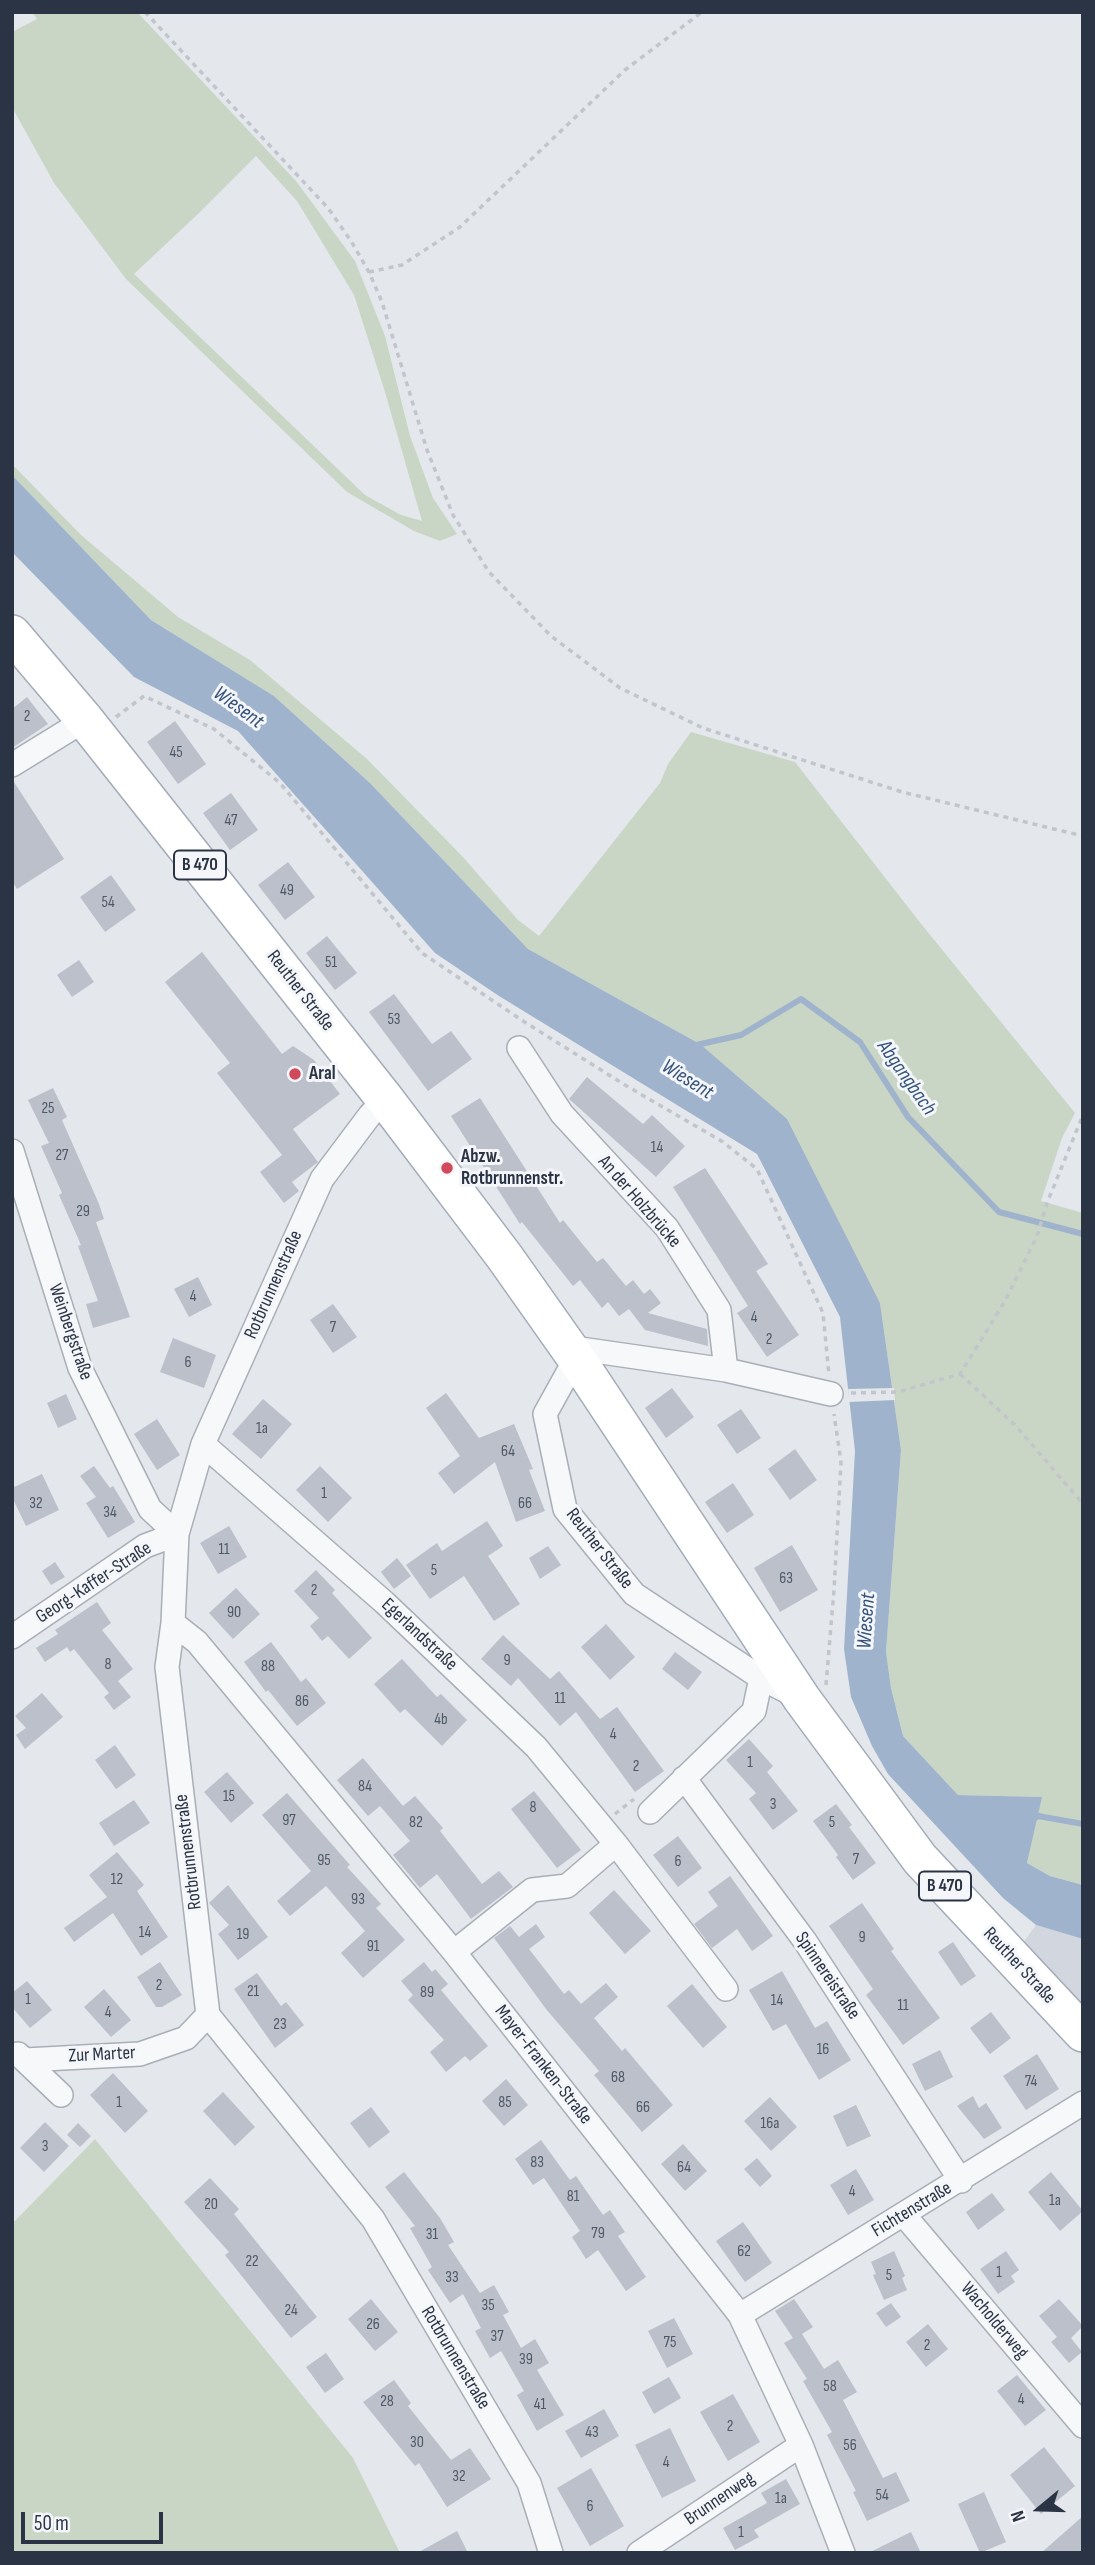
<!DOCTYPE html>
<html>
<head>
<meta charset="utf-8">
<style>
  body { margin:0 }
  #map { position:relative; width:1095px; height:2565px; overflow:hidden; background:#e4e7ec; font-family:"Sofia Sans Condensed",sans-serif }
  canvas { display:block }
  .frame { position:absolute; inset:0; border:14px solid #2b3445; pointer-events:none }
  .north { position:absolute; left:1004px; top:2474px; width:70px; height:70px; -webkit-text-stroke:5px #f4f6f9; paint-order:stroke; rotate:251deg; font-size:19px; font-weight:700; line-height:28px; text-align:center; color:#2b3445 }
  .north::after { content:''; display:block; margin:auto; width:24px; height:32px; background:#2b3445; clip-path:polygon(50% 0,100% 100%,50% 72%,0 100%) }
  .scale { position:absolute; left:21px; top:2512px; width:142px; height:32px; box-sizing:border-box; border:4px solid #2b3445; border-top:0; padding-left:9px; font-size:21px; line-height:24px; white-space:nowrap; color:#2b3445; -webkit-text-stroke:5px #f4f6f9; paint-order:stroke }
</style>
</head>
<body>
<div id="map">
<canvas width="1095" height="2565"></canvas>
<div class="frame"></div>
<div class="north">N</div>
<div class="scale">50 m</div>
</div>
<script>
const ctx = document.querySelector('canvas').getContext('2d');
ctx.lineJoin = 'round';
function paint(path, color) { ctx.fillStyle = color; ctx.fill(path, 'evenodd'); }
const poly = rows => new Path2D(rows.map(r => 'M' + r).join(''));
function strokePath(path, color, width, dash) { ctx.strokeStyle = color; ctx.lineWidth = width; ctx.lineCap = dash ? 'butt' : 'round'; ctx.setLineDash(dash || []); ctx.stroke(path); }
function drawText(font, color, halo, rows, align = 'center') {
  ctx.font = font + ' "Sofia Sans Condensed",sans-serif'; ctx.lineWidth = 6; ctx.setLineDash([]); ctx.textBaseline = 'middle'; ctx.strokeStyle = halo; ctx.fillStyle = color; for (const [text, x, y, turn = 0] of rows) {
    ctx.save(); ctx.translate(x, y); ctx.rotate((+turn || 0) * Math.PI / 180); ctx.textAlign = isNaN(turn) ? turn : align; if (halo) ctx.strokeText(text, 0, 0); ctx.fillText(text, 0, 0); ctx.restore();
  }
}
paint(poly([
  [1036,1925,1083,1939,1083,2027,1013,1957]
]), '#d2d6de');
paint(poly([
  [32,12,137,12,296,181,355,261,385,336,410,436,433,498,457,534,440,541,414,531,347,492,126,279,54,183,12,107,12,32,37,19],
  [256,156,297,201,354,295,385,392,422,521,401,515,365,495,134,274,199,213],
  [12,464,81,535,178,617,250,660,367,759,462,856,518,920,539,936,660,783,668,764,691,732,795,762,922,925,1075,1113,1062,1138,1041,1201,1083,1213,1083,1885,1050,1876,1027,1863,1041,1797,958,1795,903,1736,891,1688,886,1652,901,1450,880,1303,700,1044,528,949,370,783,274,696,151,620,12,475],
  [95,2139,353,2458,400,2553,12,2553,12,2224]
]), '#c9d6c5');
paint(poly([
  [12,475,151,620,274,696,370,783,528,949,700,1044,787,1119,880,1303,901,1450,886,1652,891,1688,903,1736,958,1795,1042,1797,1027,1863,1050,1876,1083,1885,1083,1939,1036,1925,1003,1898,888,1774,872,1746,851,1697,844,1649,855,1451,840,1317,757,1154,499,996,435,953,238,731,134,677,12,552]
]), '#9fb4cc');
paint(poly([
  [894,1388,895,1400,849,1402,848,1389]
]), '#e4e7ec');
strokePath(poly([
  [692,1046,741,1035,801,999,860,1042,908,1117,999,1212,1083,1234],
  [1031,1821,1038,1816,1083,1824]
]), '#9fb4cc', 6);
paint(poly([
  [27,697,48,724,12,748,12,709],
  [175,721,206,764,178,784,147,742],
  [12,779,64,859,17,889,12,881],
  [231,793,258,830,230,850,203,813],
  [288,862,315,897,285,920,258,885],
  [111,875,136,910,105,932,80,897],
  [327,936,357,973,335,990,306,953],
  [202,952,282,1054,293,1046,314,1060,340,1094,293,1129,318,1162,292,1182,299,1191,284,1203,260,1172,282,1155,217,1073,230,1063,165,982],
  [79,960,94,982,72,997,57,975],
  [394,994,432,1044,451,1031,472,1059,428,1091,369,1012],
  [587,1077,643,1124,652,1115,685,1146,656,1177,569,1099],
  [53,1088,67,1117,62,1120,99,1204,104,1219,96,1222,130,1317,93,1328,86,1304,98,1301,78,1246,81,1245,59,1195,62,1193,41,1146,49,1143,28,1100],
  [480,1098,560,1223,563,1220,597,1262,603,1258,626,1286,633,1280,644,1294,650,1289,661,1303,648,1313,707,1329,708,1346,645,1330,629,1309,619,1316,608,1302,602,1308,580,1280,573,1286,522,1222,520,1224,451,1116],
  [705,1168,768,1264,756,1271,799,1335,767,1357,737,1313,748,1306,673,1187],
  [198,1277,212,1305,189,1317,174,1289],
  [333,1304,357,1337,333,1353,310,1320],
  [173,1338,216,1355,204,1388,160,1372],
  [672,1388,694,1417,666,1438,645,1408],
  [446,1393,479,1438,514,1424,533,1469,529,1470,545,1511,516,1522,495,1462,454,1494,438,1473,460,1456,426,1408],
  [66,1394,77,1419,58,1428,47,1403],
  [263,1399,292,1424,261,1459,232,1434],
  [741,1409,761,1438,737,1454,717,1425],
  [157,1419,180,1455,157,1470,134,1434],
  [795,1449,817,1480,790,1500,768,1469],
  [94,1466,110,1488,113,1486,135,1522,108,1538,86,1503,96,1497,80,1476],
  [320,1466,352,1498,328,1522,296,1490],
  [42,1474,59,1510,26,1526,12,1497,12,1488],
  [733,1483,754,1515,727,1533,705,1502],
  [487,1521,503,1546,488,1556,520,1604,494,1621,464,1576,430,1599,406,1565,437,1543,442,1551],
  [229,1526,247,1557,218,1574,200,1543],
  [792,1545,818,1590,780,1612,754,1568],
  [548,1546,561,1565,540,1579,529,1558],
  [397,1558,411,1576,394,1589,381,1572],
  [55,1562,65,1577,51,1585,42,1571],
  [316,1570,335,1590,332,1593,372,1638,349,1659,328,1636,322,1641,310,1626,319,1618,294,1591],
  [236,1588,260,1614,233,1639,209,1613],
  [97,1602,111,1623,102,1630,133,1669,118,1681,131,1697,114,1710,104,1697,109,1693,74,1649,70,1652,67,1647,45,1662,36,1648,58,1634,55,1630],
  [606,1624,635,1657,610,1680,581,1647],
  [503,1635,550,1679,559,1671,600,1719,617,1707,664,1771,635,1792,576,1712,560,1726,518,1678,511,1686,481,1659],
  [271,1642,301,1682,306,1678,326,1703,297,1726,268,1690,266,1692,244,1662],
  [675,1652,702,1672,688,1690,662,1669],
  [402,1659,437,1697,441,1694,467,1720,442,1746,405,1709,400,1713,374,1684],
  [42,1693,63,1717,25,1749,16,1735,26,1728,15,1716],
  [749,1739,773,1766,767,1772,798,1811,773,1830,749,1799,756,1793,726,1760],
  [115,1745,136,1775,116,1789,95,1760],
  [363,1758,403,1806,415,1796,443,1828,440,1831,482,1884,499,1871,513,1887,471,1919,437,1874,420,1888,393,1855,410,1841,380,1806,368,1816,337,1780],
  [227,1772,254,1803,231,1823,204,1792],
  [534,1791,581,1850,557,1868,511,1809],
  [287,1793,350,1865,347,1867,381,1904,376,1908,405,1940,363,1978,341,1953,365,1931,326,1886,290,1916,277,1901,311,1871,262,1815],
  [134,1800,150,1823,114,1846,99,1823],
  [836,1804,852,1825,849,1827,876,1863,853,1880,836,1857,838,1855,813,1821],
  [678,1836,702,1868,678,1887,653,1855],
  [117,1852,144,1885,137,1891,168,1937,141,1956,113,1913,74,1942,64,1928,107,1897,89,1875],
  [730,1876,773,1936,752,1951,737,1929,712,1948,694,1924,718,1906,708,1892],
  [228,1885,268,1937,238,1960,218,1934,229,1925,209,1903],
  [614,1890,651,1931,625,1954,589,1913],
  [862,1903,894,1949,891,1951,940,2018,903,2045,866,1995,873,1989,829,1926],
  [536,1924,545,1937,529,1949,564,1994,569,1990,581,2004,606,1983,618,1997,594,2018,622,2051,625,2048,673,2105,642,2132,594,2075,599,2071,546,2009,494,1938,510,1926,519,1937],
  [953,1942,976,1976,961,1986,938,1952],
  [160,1962,182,1995,162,2007,156,2007,137,1977],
  [424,1962,432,1972,435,1969,448,1984,441,1990,488,2046,470,2061,465,2056,446,2072,430,2052,444,2040,408,2000,413,1995,401,1981],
  [782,1971,815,2028,827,2021,851,2060,819,2080,786,2024,773,2031,749,1990],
  [257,1973,281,2006,286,2002,304,2025,275,2048,234,1989],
  [27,1981,52,2010,30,2028,12,2007,12,1993],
  [692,1984,727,2027,703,2048,667,2006],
  [104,1989,131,2020,111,2037,84,2007],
  [991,2012,1011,2038,990,2054,970,2028],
  [940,2050,953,2077,925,2091,912,2064],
  [1037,2054,1059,2089,1026,2110,1003,2076],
  [113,2073,148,2111,125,2133,90,2095],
  [506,2079,528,2105,504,2126,482,2101],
  [223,2092,255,2127,235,2146,203,2111],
  [973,2096,979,2108,986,2103,1002,2128,984,2139,957,2106],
  [770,2097,797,2127,771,2151,744,2121],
  [856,2105,871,2136,847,2147,833,2116],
  [371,2107,390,2132,369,2148,350,2123],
  [45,2122,69,2146,44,2172,20,2148],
  [78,2123,91,2136,80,2147,67,2135],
  [541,2140,570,2180,576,2176,603,2215,610,2210,625,2232,618,2236,646,2277,626,2291,598,2250,586,2259,572,2237,580,2231,544,2178,533,2185,515,2159],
  [683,2144,707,2171,685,2191,661,2164],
  [757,2158,772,2176,760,2187,744,2169],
  [856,2169,874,2200,848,2215,830,2185],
  [404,2172,440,2218,454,2242,448,2245,480,2293,494,2285,509,2312,503,2315,521,2348,535,2339,549,2363,537,2370,564,2415,537,2431,517,2395,524,2391,501,2351,490,2358,475,2331,481,2328,463,2294,450,2303,428,2270,432,2267,410,2228,415,2226,385,2187],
  [1051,2172,1083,2211,1060,2231,1028,2192],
  [210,2178,239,2209,234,2214,317,2317,291,2338,225,2255,229,2252,184,2202],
  [992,2193,1005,2210,978,2230,966,2212],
  [743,2222,772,2263,745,2282,716,2241],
  [894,2251,905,2276,902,2278,907,2290,884,2300,873,2275,876,2274,871,2262],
  [1006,2251,1019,2270,1011,2276,1015,2282,998,2294,980,2269],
  [371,2299,398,2332,375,2351,348,2319],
  [794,2299,813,2327,802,2334,824,2369,838,2360,857,2392,843,2400,883,2478,896,2472,910,2501,867,2521,853,2492,856,2491,827,2435,832,2432,803,2381,807,2379,784,2343,793,2338,775,2311],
  [1059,2299,1083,2326,1071,2338,1082,2352,1069,2363,1051,2342,1057,2337,1039,2316],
  [891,2303,901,2317,886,2327,876,2313],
  [674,2318,693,2354,667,2368,648,2331],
  [928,2324,948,2349,926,2367,906,2342],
  [326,2353,344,2379,325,2393,306,2367],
  [1017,2375,1046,2410,1025,2426,997,2391],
  [669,2377,681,2398,654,2414,642,2392],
  [394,2380,411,2403,408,2406,451,2460,470,2448,491,2479,447,2507,419,2463,415,2466,363,2402],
  [733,2394,760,2442,728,2461,700,2412],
  [604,2409,619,2436,581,2458,565,2431],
  [670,2428,696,2481,662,2498,635,2445],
  [1044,2447,1075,2486,1041,2514,1010,2475],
  [591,2468,624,2526,590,2546,557,2488],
  [786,2479,800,2504,754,2530,759,2537,735,2550,723,2528,767,2503,761,2493],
  [984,2492,1006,2542,980,2553,958,2504],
  [1083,2516,1083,2553,1041,2553],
  [457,2531,468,2553,417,2553],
  [911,2532,921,2553,868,2553]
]), '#bbc0ca');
const minor = poly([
  [12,765,85,720],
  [519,1048,562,1114,667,1228,719,1310,726,1370],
  [385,1099,370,1115,322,1179,203,1444,177,1534,173,1623,167,1667,208,2015,373,2219,529,2483,551,2553],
  [12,1151,80,1368,150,1509,177,1534,145,1546,12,1637],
  [567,1347,726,1370,831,1394],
  [576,1358,545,1414,565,1509,634,1594,761,1678,796,1696],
  [203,1444,385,1603,536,1747,616,1844,726,1989],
  [173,1623,197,1642,454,1952,740,2315,801,2445,843,2553],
  [684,1778,805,1941,961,2181],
  [650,1812,754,1711,761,1678],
  [454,1952,532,1890,567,1886,616,1844],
  [18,2054,61,2095],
  [25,2060,140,2054,186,2038,208,2015],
  [904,2215,1083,2426],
  [740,2315,1083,2103],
  [639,2553,801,2445]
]);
const primary = poly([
  [12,634,85,720,385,1099,504,1256,576,1358,802,1699,920,1859,1083,2033]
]);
strokePath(minor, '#a9aeb7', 26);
strokePath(primary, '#a3abb8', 40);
strokePath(poly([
  [145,12,328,208,351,241,369,272,382,302,427,450,453,515,489,572,551,636,620,688,703,728,902,792,1083,836],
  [369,272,402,265,460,227,625,70,702,12],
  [116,717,144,696,214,729,280,783,422,953,523,1021,625,1085,723,1142,757,1169,823,1313,829,1375],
  [960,1374,1015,1425,1083,1504],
  [851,1393,898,1392,960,1374,1005,1301,1037,1236,1047,1203,1083,1115],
  [826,1685,834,1590,841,1462,834,1414],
  [615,1814,634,1799]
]), '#c2c5cb', 3.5, [5, 5]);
strokePath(minor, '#f7f8fa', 23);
strokePath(primary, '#fff', 37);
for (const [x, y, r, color] of [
  [295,1074,7,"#d1495b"],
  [447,1168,7,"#d1495b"]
]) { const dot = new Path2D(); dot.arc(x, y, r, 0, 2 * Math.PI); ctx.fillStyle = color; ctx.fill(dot); strokePath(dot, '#f4f6f9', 2.5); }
drawText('16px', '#4f5766', null, [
  ["2",27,717],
  ["45",176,753],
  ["47",231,821],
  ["49",287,891],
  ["54",108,903],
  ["51",331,963],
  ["53",394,1020],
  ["25",48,1109],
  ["14",657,1148],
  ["27",62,1156],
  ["29",83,1212],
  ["4",193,1297],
  ["4",754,1318],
  ["7",333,1328],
  ["2",769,1340],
  ["6",188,1363],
  ["1a",262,1429],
  ["64",508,1452],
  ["1",324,1494],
  ["32",36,1504],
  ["66",525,1504],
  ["34",110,1513],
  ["11",224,1550],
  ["5",434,1571],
  ["63",786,1579],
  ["2",314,1591],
  ["90",234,1613],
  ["9",507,1661],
  ["8",108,1665],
  ["88",268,1667],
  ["11",560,1699],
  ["86",302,1702],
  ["4b",441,1720],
  ["4",613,1735],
  ["1",750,1763],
  ["2",636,1767],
  ["84",365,1787],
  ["15",229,1797],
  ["3",773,1805],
  ["8",533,1808],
  ["97",289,1821],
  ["82",416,1823],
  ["5",832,1823],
  ["7",856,1860],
  ["95",324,1861],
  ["6",678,1862],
  ["12",117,1880],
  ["93",358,1900],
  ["14",145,1933],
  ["19",243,1935],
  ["9",862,1938],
  ["91",373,1947],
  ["2",159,1986],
  ["21",253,1992],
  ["89",427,1993],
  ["1",28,2000],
  ["14",777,2001],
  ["11",903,2006],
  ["4",108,2013],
  ["23",280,2025],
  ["16",823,2050],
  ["68",618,2078],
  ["74",1031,2082],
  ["1",119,2103],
  ["85",505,2103],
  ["66",643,2108],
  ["16a",770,2124],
  ["3",45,2147],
  ["83",537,2163],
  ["64",684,2168],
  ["4",852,2192],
  ["81",573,2197],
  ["1a",1055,2201],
  ["20",211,2205],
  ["79",598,2234],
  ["31",432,2235],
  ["62",744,2252],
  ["22",252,2262],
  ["1",999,2273],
  ["5",889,2276],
  ["33",452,2278],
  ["35",488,2306],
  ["24",291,2311],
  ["26",373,2325],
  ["37",497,2337],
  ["75",670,2343],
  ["2",927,2346],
  ["39",526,2360],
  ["58",830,2387],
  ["4",1021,2400],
  ["28",387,2402],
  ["41",540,2405],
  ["2",730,2427],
  ["43",592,2433],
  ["30",417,2443],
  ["56",850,2446],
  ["4",666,2463],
  ["32",459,2477],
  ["54",882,2496],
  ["1a",781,2499],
  ["6",590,2507],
  ["1",741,2533]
]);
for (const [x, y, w] of [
  [200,865,52],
  [945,1886,52]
]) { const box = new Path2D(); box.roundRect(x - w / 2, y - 14.5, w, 29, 5); ctx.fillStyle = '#f4f6f9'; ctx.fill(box); strokePath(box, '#2b3445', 2); }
drawText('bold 18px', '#2b3445', null, [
  ["B 470",200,865],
  ["B 470",945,1886]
]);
drawText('19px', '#2b3445', '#f4f6f9', [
  ["Reuther Straße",300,991,52],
  ["An der Holzbrücke",639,1202,49],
  ["Rotbrunnenstraße",274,1285,-66],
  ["Weinbergstraße",70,1332,71],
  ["Reuther Straße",599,1549,52],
  ["Georg-Kaffer-Straße",94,1583,-33],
  ["Egerlandstraße",419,1635,43],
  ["Rotbrunnenstraße",189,1852,-97],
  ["Reuther Straße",1019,1966,47],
  ["Spinnereistraße",827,1976,56],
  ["Zur Marter",102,2055,-3],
  ["Mayer-Franken-Straße",543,2065,52],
  ["Fichtenstraße",912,2210,-31],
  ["Wacholderweg",994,2321,50],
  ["Rotbrunnenstraße",455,2358,59],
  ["Brunnenweg",720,2499,-34]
]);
drawText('bold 19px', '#2b3445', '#f4f6f9', [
  ["Aral",309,1074],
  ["Abzw.",461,1157],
  ["Rotbrunnenstr.",461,1179]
], 'left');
drawText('italic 21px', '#34527a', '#f4f6f9', [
  ["Wiesent",238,708,36],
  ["Abgangbach",906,1078,55],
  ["Wiesent",687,1080,32],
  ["Wiesent",867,1621,-86]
]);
</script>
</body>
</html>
